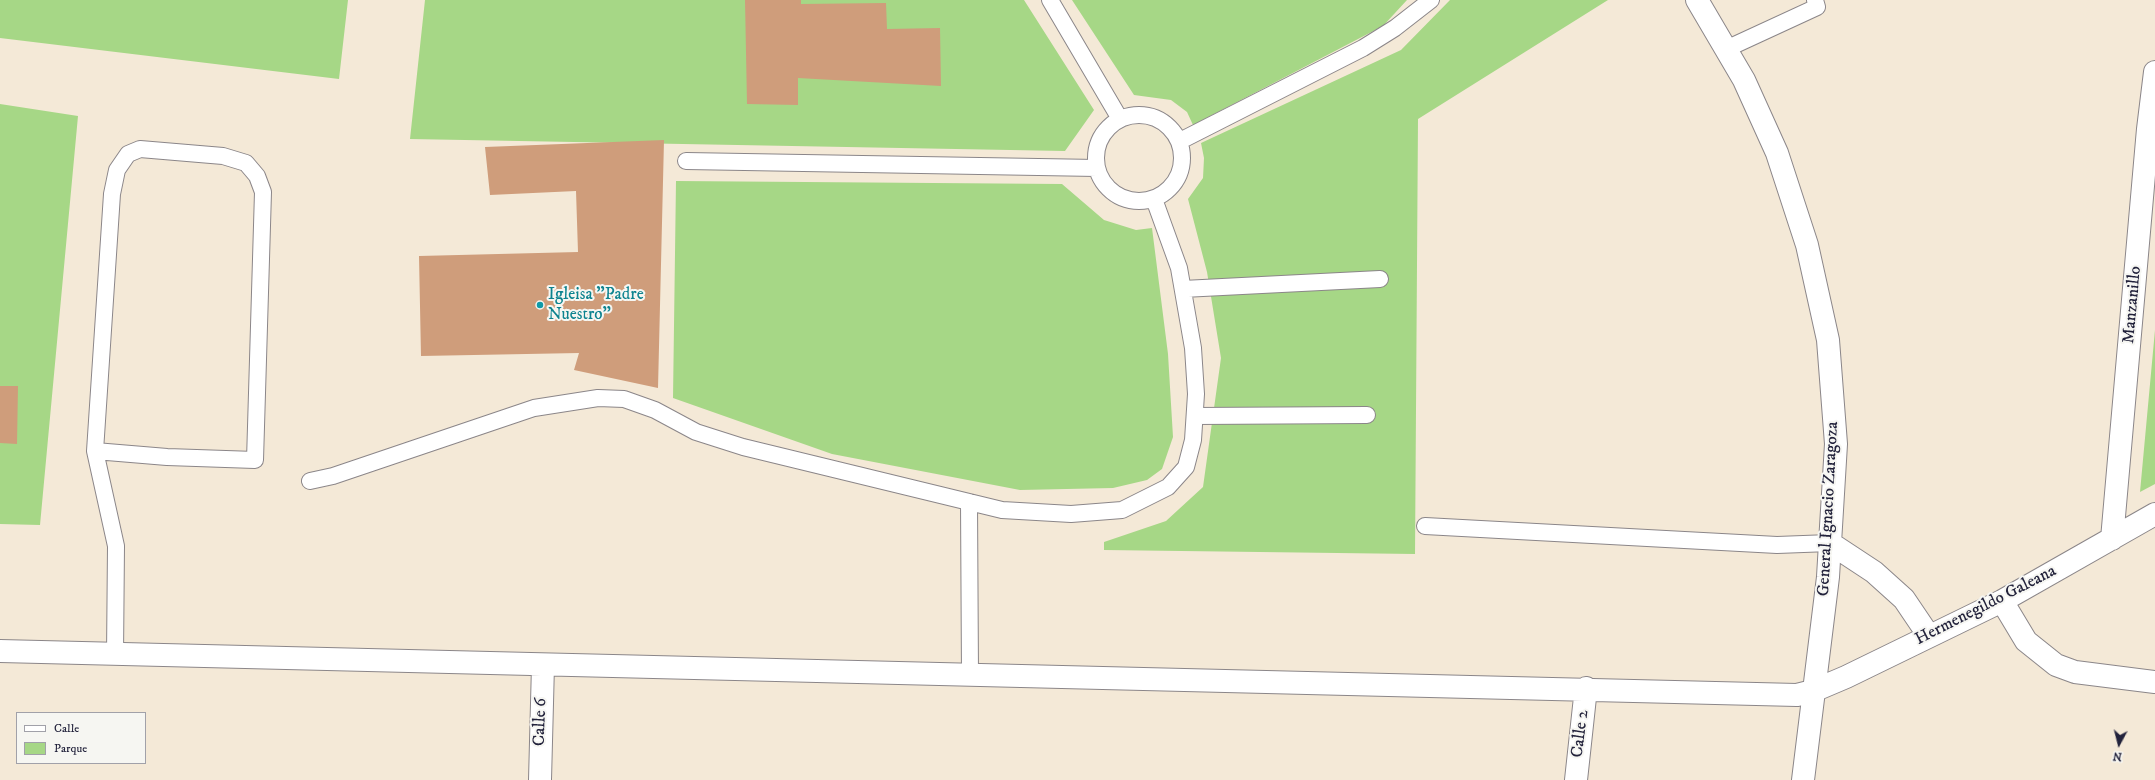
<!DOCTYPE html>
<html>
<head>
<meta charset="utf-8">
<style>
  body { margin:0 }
  #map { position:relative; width:2155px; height:780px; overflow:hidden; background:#f4e9d7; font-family:"IM FELL DW Pica",serif }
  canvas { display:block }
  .legend { position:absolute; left:16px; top:712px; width:130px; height:52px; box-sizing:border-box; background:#f6f6f2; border:1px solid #a1a1a9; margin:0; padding:5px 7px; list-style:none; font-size:12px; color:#22223b }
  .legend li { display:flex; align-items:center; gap:8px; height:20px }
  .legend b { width:20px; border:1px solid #a1a1a9 }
  .north { position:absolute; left:2099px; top:724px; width:40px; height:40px; -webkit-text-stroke:3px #f6f6f2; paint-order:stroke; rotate:187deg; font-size:11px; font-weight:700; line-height:16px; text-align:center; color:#22223b }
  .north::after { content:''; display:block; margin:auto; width:14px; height:18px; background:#22223b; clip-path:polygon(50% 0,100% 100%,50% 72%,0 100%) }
</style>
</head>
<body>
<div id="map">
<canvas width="2155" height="780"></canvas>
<ul class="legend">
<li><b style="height:5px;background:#fff"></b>Calle</li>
<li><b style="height:11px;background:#a6d786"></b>Parque</li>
</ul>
<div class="north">N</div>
</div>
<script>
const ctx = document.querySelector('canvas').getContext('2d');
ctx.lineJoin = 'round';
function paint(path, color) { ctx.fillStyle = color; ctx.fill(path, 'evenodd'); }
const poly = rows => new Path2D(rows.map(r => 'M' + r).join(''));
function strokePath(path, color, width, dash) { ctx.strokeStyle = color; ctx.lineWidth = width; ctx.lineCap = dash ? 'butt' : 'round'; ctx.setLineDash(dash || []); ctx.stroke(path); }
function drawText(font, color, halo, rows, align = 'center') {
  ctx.font = font + ' "IM FELL DW Pica",serif'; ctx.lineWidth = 4; ctx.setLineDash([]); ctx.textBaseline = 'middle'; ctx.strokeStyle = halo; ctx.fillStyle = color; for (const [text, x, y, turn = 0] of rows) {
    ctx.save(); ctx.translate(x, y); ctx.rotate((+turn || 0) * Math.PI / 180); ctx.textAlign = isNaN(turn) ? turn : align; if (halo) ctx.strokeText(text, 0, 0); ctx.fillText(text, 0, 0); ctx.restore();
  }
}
paint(poly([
  [0,0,348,0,339,79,0,38],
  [425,0,1024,0,1094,110,1065,151,410,139],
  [1072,0,1407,0,1383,26,1193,125,1187,112,1171,100,1134,95],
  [1450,0,1608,0,1418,119,1415,554,1104,550,1104,542,1166,521,1203,487,1221,358,1207,272,1188,199,1203,178,1204,158,1201,143,1401,50],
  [0,104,78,116,40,525,0,524],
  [676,181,1062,184,1104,220,1136,230,1152,228,1168,354,1173,437,1162,469,1147,480,1113,488,1020,490,832,454,673,398],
  [2155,330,2155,484,2140,492]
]), '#a6d786');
paint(poly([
  [745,0,801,0,801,4,886,3,887,29,940,28,941,86,798,78,798,105,747,104],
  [664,140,658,388,574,370,579,353,421,356,419,256,578,252,576,191,490,195,485,147],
  [0,386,18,386,17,444,0,443]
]), '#cf9d7b');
const lane = poly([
  [1050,0,1120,119],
  [1726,49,1817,7,1815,0],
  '1096 158a43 43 0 1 1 86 0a43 43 0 1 1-86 0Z',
  [1180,141,1363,48,1395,28,1431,0],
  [686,161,1097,168],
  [1183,289,1380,279],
  [1195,416,1367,415],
  [95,451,167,457,255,460,263,192,257,176,246,163,223,156,140,149,128,154,117,170,112,194,95,451,116,546,115,655],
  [310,481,333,476,534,408,598,398,624,399,655,410,696,432,743,447,1002,510,1071,514,1122,510,1168,487,1186,467,1193,440,1196,394,1193,348,1179,268,1154,199],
  [969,502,970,675],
  [1425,526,1777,545,1830,543]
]);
const street = poly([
  [1697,0,1744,80,1777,153,1807,245,1828,340,1836,444,1830,543,1828,577,1803,780],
  [2112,539,2148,129,2155,72],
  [1830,543,1874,572,1904,599,1929,636],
  [2002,601,2026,641,2056,665,2075,672,2155,682],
  [0,651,1797,695,1813,691,1846,677,2002,601,2155,514],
  [540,780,543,665],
  [1576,780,1586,688]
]);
strokePath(lane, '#8b8689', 18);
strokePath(street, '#8b8689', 24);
strokePath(lane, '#fff', 16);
strokePath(street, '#fff', 22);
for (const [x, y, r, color] of [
  [540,305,4,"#0f9aa8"]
]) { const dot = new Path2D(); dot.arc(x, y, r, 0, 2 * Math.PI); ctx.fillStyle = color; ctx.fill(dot); strokePath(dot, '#f6f6f2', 1.5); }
drawText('17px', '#0d838f', '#f6f6f2', [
  ["Igleisa \"Padre",548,295],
  ["Nuestro\"",548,315]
], 'left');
drawText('17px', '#22223b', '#f6f6f2', [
  ["Manzanillo",2133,305,-85],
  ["General Ignacio Zaragoza",1829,509,-87],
  ["Hermenegildo Galeana",1986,606,-27],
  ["Calle 6",541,722,-88],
  ["Calle 2",1581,734,-83]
]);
</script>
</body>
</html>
